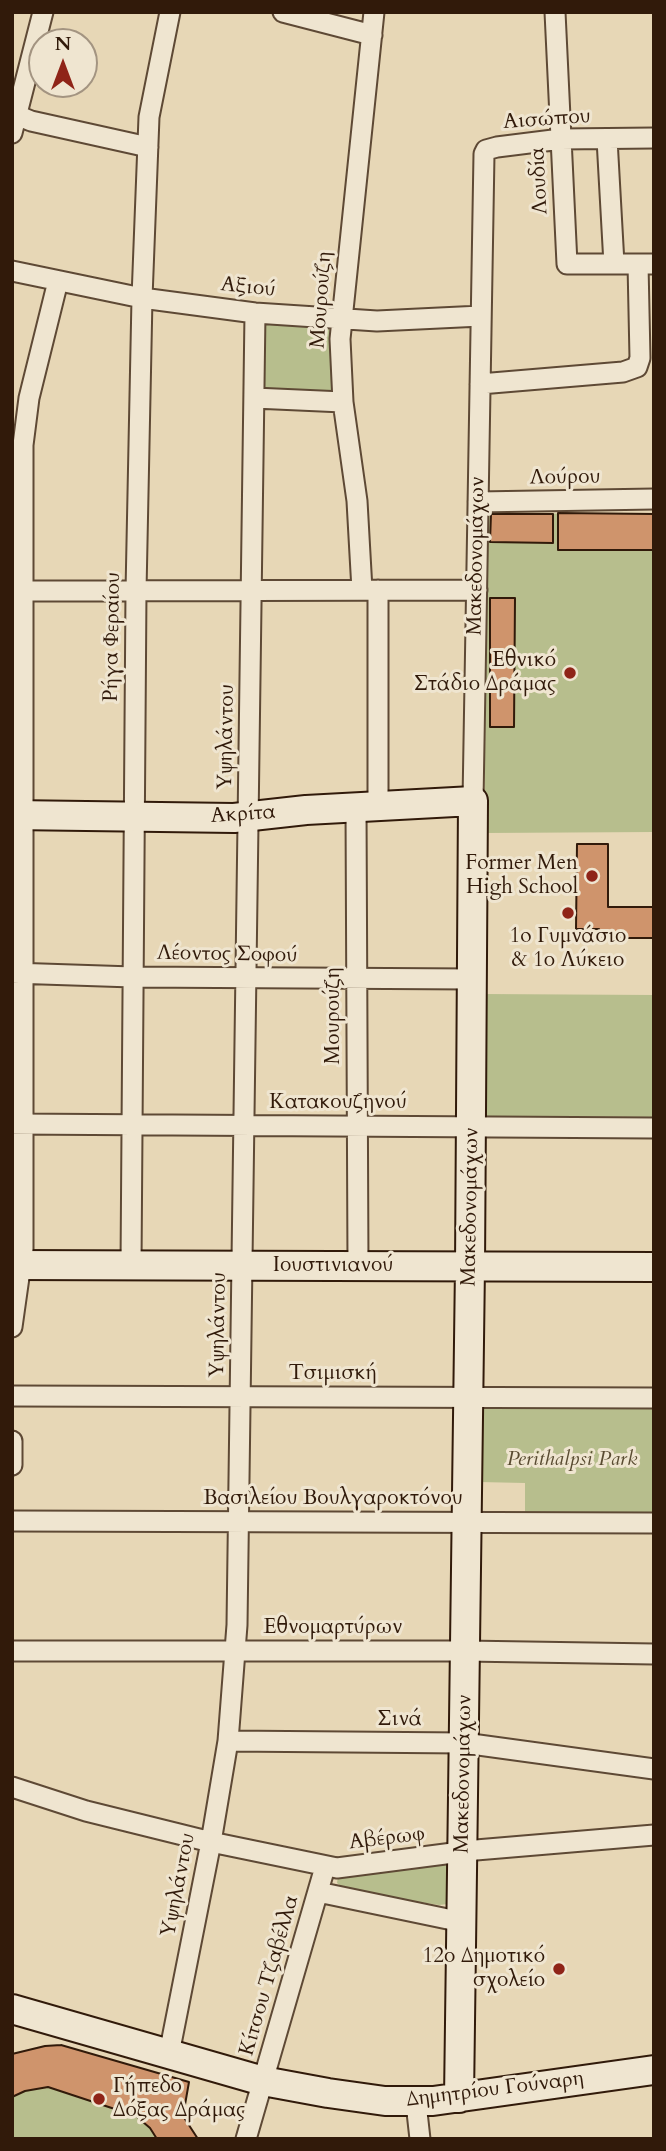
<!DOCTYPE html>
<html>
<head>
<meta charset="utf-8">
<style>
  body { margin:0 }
  #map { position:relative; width:666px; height:2151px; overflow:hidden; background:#e7d7b6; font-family:Cardo,serif }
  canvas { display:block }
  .frame { position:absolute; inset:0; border:14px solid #311a0a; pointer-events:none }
  .north { position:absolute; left:28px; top:28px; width:70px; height:70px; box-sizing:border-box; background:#efe5d0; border:2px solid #a39481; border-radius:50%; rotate:0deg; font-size:19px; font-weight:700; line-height:28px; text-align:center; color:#311a0a }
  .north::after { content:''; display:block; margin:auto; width:24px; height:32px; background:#8f2418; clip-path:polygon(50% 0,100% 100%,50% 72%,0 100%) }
</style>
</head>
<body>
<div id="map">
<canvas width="666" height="2151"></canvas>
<div class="frame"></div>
<div class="north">N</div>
</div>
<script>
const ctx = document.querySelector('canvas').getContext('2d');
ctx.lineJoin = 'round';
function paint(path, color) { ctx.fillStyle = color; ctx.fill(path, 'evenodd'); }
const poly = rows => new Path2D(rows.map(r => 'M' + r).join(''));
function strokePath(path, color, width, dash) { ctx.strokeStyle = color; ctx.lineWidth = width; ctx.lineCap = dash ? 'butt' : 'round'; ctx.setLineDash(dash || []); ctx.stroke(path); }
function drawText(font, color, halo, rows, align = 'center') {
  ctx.font = font + ' Cardo,serif'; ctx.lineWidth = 6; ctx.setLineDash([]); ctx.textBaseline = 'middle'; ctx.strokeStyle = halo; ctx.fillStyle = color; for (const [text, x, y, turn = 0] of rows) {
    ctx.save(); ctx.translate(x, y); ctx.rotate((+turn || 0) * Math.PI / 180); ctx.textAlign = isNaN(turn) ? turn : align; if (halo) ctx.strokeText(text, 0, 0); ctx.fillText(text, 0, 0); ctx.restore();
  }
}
paint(poly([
  [263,321,332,327,336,396,262,394],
  [654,513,654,832,484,833,488,514],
  [482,994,654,995,654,1117,482,1116],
  [479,1408,654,1409,654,1514,525,1512,525,1483,479,1482],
  [443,1862,451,1864,448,1904,439,1905,347,1891,337,1883,338,1876],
  [61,2045,189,2082,183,2116,198,2139,12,2139,12,2054,45,2046]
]), '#b7be8d');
const building = poly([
  [558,513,654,514,654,550,558,550,558,513],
  [491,514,553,514,553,543,490,542,491,514],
  [490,598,515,598,514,727,490,727,490,598],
  [577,844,608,844,608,907,654,907,654,938,599,938,599,929,576,929,577,844],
  [61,2045,189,2082,183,2116,198,2139,157,2139,150,2128,136,2116,48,2087,25,2091,12,2097,12,2054,45,2046,61,2045]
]);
paint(building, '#cf946c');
strokePath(building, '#311a0a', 2);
const street = poly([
  [283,12,372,35],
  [555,12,567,264,654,264],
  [12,113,31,121,148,147],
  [12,133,43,12],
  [607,139,614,264],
  [12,271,142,298,255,313,377,321,481,316],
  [480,384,623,372,637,367,640,358,638,264],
  [254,398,343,402],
  [478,502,654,499],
  [362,590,357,501,343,402,340,339,374,12],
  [378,590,378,806],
  [23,591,477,590],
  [473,801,484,154,486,150,497,147,561,139,654,138],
  [356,807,358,1266],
  [12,973,133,977,472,979],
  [12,1124,654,1128],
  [131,1265,136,591,142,298,149,117,170,12],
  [12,1327,23,1249,23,445,29,398,58,281],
  [12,1396,654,1398],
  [12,1441,12,1465],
  [12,1521,654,1523],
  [12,1651,465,1651,654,1654],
  [228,1741,464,1743,654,1769],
  [12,1787,86,1811,211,1842,337,1868,476,1850,654,1835],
  [318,1892,462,1922],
  [169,2054,211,1842,228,1741,237,1625,255,313],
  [416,2103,420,2139],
  [246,2139,325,1867]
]);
const secondary = poly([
  [12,815,234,818,306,810,473,801,470,1266,459,2098],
  [12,1265,654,1267],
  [12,2009,263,2081,328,2093,385,2101,433,2101,654,2070]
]);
strokePath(street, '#5e4935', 23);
strokePath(secondary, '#311a0a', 32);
strokePath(street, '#efe5d0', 19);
strokePath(secondary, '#efe5d0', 28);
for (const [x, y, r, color] of [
  [570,673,7,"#8f2418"],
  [592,876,7,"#8f2418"],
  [568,913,7,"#8f2418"],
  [559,1969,7,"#8f2418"],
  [99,2099,7,"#8f2418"]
]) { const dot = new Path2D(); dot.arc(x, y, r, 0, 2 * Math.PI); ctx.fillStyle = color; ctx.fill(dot); strokePath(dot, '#efe5d0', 2.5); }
drawText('21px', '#311a0a', '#efe5d0', [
  ["Αισώπου",547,120,-4],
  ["Λουδία",540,181,-93],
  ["Αξιού",248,288,6],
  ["Μουρούζη",322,300,-86],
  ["Λούρου",565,478,-1],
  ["Μακεδονομάχων",477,556,-89],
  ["Ρήγα Φεραίου",113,637,-89],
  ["Υψηλάντου",227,737,-89],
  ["Ακρίτα",243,815,-4],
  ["Λέοντος Σοφού",227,955,1],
  ["Μουρούζη",334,1016,-90],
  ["Κατακουζηνού",338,1103],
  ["Μακεδονομάχων",471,1207,-89],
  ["Ιουστινιανού",333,1266],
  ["Υψηλάντου",219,1325,-89],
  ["Τσιμισκή",333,1374],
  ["Βασιλείου Βουλγαροκτόνου",333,1499],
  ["Εθνομαρτύρων",333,1628],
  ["Σινά",400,1720],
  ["Μακεδονομάχων",464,1774,-89],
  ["Αβέρωφ",387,1839,-7],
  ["Υψηλάντου",179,1885,-79],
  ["Κίτσου Τζαβέλλα",270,1976,-74],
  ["Δημητρίου Γούναρη",495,2090,-7]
]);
drawText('21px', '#311a0a', '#efe5d0', [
  ["Εθνικό",556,661],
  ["Στάδιο Δράμας",556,685],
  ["Former Men",578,864],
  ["High School",578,888],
  ["1o Γυμνάσιο",568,937,"center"],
  ["& 1ο Λύκειο",568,961,"center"],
  ["12ο Δημοτικό",545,1957],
  ["σχολείο",545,1981],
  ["Γήπεδο",113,2087,"left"],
  ["Δόξας Δράμας",113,2111,"left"]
], 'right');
drawText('italic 21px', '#594b31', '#efe5d0', [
  ["Perithalpsi Park",572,1460]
]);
</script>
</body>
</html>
